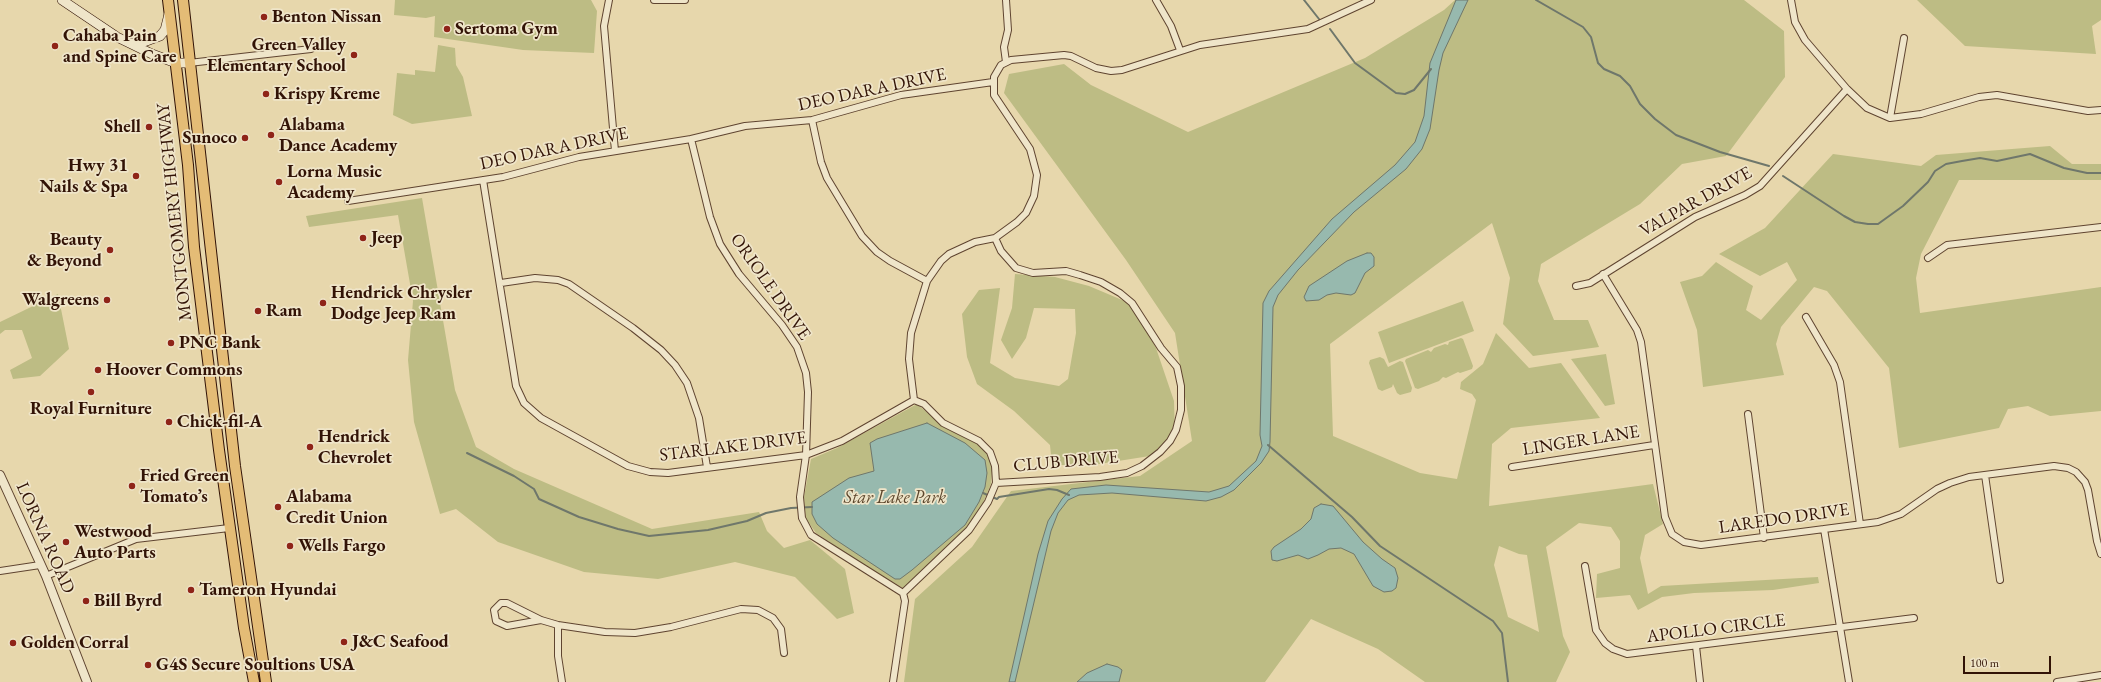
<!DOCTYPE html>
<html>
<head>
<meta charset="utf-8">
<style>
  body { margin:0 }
  #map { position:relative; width:2101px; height:682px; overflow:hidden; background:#e7d7ac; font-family:"EB Garamond",serif }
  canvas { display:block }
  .scale { position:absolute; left:1963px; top:656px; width:88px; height:18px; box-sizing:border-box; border:2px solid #321306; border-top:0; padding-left:5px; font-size:12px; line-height:14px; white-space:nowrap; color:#321306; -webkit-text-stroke:3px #efe5c9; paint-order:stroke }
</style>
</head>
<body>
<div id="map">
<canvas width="2101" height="682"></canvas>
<div class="scale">100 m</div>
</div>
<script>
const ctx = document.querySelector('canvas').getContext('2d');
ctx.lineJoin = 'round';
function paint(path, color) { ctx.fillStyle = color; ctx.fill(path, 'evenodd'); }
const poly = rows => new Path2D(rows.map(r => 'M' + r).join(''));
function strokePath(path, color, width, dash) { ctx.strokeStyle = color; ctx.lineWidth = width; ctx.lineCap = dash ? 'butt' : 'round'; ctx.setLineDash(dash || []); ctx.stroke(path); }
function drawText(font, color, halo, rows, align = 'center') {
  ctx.font = font + ' "EB Garamond",serif'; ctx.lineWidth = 3.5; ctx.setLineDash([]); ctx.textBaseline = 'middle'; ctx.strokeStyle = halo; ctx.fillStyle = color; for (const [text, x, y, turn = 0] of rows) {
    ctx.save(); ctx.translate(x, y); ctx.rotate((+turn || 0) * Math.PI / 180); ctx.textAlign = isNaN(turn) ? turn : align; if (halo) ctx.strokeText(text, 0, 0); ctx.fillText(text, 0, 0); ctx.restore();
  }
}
paint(poly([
  [395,0,591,0,597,11,594,53,523,50,434,37,435,16,426,18,394,15],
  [1455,0,1744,0,1784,31,1785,77,1726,156,1682,164,1640,204,1541,264,1538,281,1554,320,1588,320,1599,347,1533,356,1503,324,1510,278,1492,223,1330,344,1333,436,1420,473,1457,479,1476,400,1472,394,1460,389,1461,382,1483,364,1496,333,1529,368,1561,363,1600,418,1511,428,1492,444,1489,506,1653,484,1663,524,1645,535,1640,558,1648,594,1661,586,1818,577,1819,583,1773,590,1694,593,1662,597,1638,610,1630,595,1596,598,1597,574,1620,568,1620,541,1611,527,1579,523,1546,547,1563,636,1570,652,1556,682,1425,682,1378,649,1311,619,1265,682,904,682,915,599,972,547,1011,491,1140,476,1192,441,1175,333,1126,260,1004,93,1009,74,1064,64,1091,85,1188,132,1365,58,1444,10],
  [1499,546,1519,554,1527,555,1539,632,1508,617,1494,565],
  [1917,0,2101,0,2101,20,2092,26,2096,54,1965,46],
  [438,45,455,48,456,65,463,77,472,116,412,124,393,115,397,73,415,75,415,70,435,72],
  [2050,146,2072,164,2101,164,2101,180,1959,180,1921,254,1916,278,1920,313,2101,287,2101,411,2050,416,2028,406,2008,409,1999,428,1899,448,1889,368,1827,291,1814,287,1781,327,1776,344,1784,375,1703,387,1697,330,1680,282,1702,276,1716,262,1753,286,1746,310,1761,320,1797,280,1787,262,1760,276,1719,254,1765,228,1833,154,1921,166,1936,155],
  [422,198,455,390,476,447,514,469,652,529,759,512,767,531,784,548,810,540,845,569,854,613,837,619,795,577,735,562,658,579,584,572,498,542,456,509,440,514,414,422,408,360,413,301,398,215,309,227,306,216],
  [1015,274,1055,277,1089,286,1134,305,1156,348,1174,401,1175,437,1156,455,1093,465,1052,465,1050,445,1014,411,977,384,967,357,962,314,979,290,1000,288,990,363,1015,378,1059,386,1068,379,1076,333,1075,309,1034,308,1026,338,1012,359,1001,340,1012,308],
  [58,294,69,349,40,376,13,379,10,370,32,358,22,330,5,330,0,334,0,322],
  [1463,301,1474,331,1389,363,1378,332],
  [1461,338,1463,339,1473,366,1472,369,1460,373,1458,372,1446,378,1443,377,1439,381,1418,389,1415,388,1405,361,1406,359,1428,350,1431,352,1434,348,1445,344,1448,345,1449,342],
  [1606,354,1615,404,1605,406,1571,359],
  [1380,357,1384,359,1388,367,1400,361,1403,362,1412,388,1411,392,1400,395,1397,393,1393,384,1392,387,1382,391,1378,389,1369,363,1370,360],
  [917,404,942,425,978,443,989,456,992,470,991,484,983,503,968,529,903,588,853,558,816,533,806,519,804,497,811,459,837,448]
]), '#bdbc84');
const water = poly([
  [1456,0,1468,0,1443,53,1439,70,1430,129,1422,149,1406,169,1354,212,1298,270,1278,295,1273,307,1270,442,1269,451,1261,463,1234,490,1221,497,1206,501,1112,493,1079,495,1068,500,1058,513,1051,531,1015,682,1009,682,1038,554,1048,521,1062,499,1071,489,1106,485,1209,492,1229,486,1256,461,1262,446,1260,435,1263,303,1269,291,1332,219,1395,165,1415,142,1424,116,1430,63,1456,0],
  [1367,253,1371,253,1374,257,1374,266,1365,273,1355,293,1351,295,1336,293,1327,295,1319,300,1306,301,1304,297,1309,286,1347,261,1367,253],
  [927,423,965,443,985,460,987,473,985,487,979,502,965,525,912,570,900,579,895,579,833,538,817,524,812,514,812,502,849,478,874,471,870,443,877,439,927,423],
  [1321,504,1333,506,1363,542,1382,559,1395,568,1398,578,1396,588,1392,591,1384,592,1373,586,1354,554,1341,548,1329,549,1318,555,1308,559,1298,555,1277,561,1272,560,1271,551,1274,547,1301,529,1311,519,1314,508,1321,504],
  [1107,664,1118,667,1122,670,1119,682,1077,682,1087,673,1107,664]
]);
paint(water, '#97b9ae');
strokePath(water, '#6f776b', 1);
strokePath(poly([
  [1304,0,1319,19],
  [1536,0,1583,27,1591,37,1598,63,1604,69,1620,76,1630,86,1640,104,1655,119,1676,135,1720,152,1769,166],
  [1330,29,1355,63,1396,93,1405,94,1414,90,1431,69],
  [1783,176,1844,216,1855,222,1868,224,1878,224,1903,206,1928,182,1935,171,1946,164,1962,161,1980,158,1997,161,2030,154,2064,168,2087,173,2101,173],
  [1268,445,1352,517,1380,546,1493,621,1502,633,1508,682],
  [467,453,514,476,534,489,539,499,579,517,618,529,649,536,708,530,747,521,766,513,791,508,812,507],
  [983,493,997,499,999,497,1049,489,1057,490,1069,495]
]), '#6f776b', 2);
const minor = poly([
  [609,0,604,26,615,151],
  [654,0,685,0],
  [1006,0,1008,30,1004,47,1006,62],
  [1156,0,1171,26,1180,50],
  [1791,0,1795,22,1805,40,1847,89,1867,108,1890,118,1921,114,1979,97,1997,95,2088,111,2101,110],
  [189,63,311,49],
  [1890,118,1904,38],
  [812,120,821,162,827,178,862,236,877,252,890,261,927,281],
  [691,139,710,217,720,244,739,274,782,325,797,347,806,373,808,392,806,455,800,497,802,518,811,535,903,593],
  [483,180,516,386,524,403,541,418,628,466,650,472,668,473,806,455,842,441,914,400],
  [348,201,503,177,579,157,691,139,745,126,812,120,901,95,993,82],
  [995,238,1001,251,1016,268,1033,273,1066,271,1080,275,1101,282,1120,293,1132,303,1161,348,1177,367,1181,386,1181,410,1176,430,1170,441,1160,452,1142,466,1127,473,1100,477,996,483],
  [1928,258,1947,245,2101,227],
  [1603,274,1637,330,1641,342,1665,517,1672,534,1684,542,1701,545,1878,522,1901,514,1937,489,1950,483,1969,477,2054,466,2068,468,2076,472,2085,482,2088,490,2097,541,2101,554],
  [501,283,535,278,558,280,569,284,633,328,661,350,675,365,687,383,699,418,707,467],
  [1576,286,1590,283,1695,217,1745,195,1760,186,1847,89],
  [1806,317,1834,365,1840,382,1860,524],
  [914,400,909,359,911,333,927,281,941,261,949,254,975,242,995,238,1017,222,1026,213,1034,196,1037,175,1030,149,994,95,994,77,1001,65,1011,60,1064,55,1071,56,1096,68,1111,71,1122,70,1200,45,1308,29,1371,0],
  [1748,414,1764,538],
  [1512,467,1654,445],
  [1985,475,2000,580],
  [1824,529,1849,682],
  [1585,566,1596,630,1605,643,1613,649,1627,654,1914,618],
  [0,571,40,565],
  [46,576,136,539,229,528],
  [903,593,969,530,988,502,996,483,995,466,990,452,979,441,943,423,924,404,914,400],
  [541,620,507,626,496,621,494,610,501,603,507,603,541,620,558,625,605,632,635,633,671,627,741,609,758,610,773,618,781,629,784,653],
  [558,625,558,656,562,682],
  [1696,646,1700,682],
  [893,682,905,601,903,593],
  [2057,682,2101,675]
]);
const tertiary = poly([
  [0,475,46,576,87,682]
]);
const secondary = poly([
  [62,0,117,37,152,54,176,63,189,63],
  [132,43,141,43,160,36,165,30,169,14]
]);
const primary = poly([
  [168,0,188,165,194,247,219,450,244,628,254,682],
  [183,0,235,466,266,682]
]);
strokePath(minor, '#5f4430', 8);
strokePath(tertiary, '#5f4430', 10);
strokePath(secondary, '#321306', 10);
strokePath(primary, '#321306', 12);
strokePath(minor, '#efe5c9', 6);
strokePath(tertiary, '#efe5c9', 8);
strokePath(secondary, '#efe5c9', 9);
strokePath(primary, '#e4bc76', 10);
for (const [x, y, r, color] of [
  [264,17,4,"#8f2418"],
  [447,29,4,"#8f2418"],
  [55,46,4,"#8f2418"],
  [354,55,4,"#8f2418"],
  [266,94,4,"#8f2418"],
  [149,127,4,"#8f2418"],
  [271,135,4,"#8f2418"],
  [245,138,4,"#8f2418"],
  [136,176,4,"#8f2418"],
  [279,182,4,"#8f2418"],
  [363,238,4,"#8f2418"],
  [110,250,4,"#8f2418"],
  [107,300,4,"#8f2418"],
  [323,303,4,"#8f2418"],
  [258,311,4,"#8f2418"],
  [171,343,4,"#8f2418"],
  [98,370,4,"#8f2418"],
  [91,392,4,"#8f2418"],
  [169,422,4,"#8f2418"],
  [310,447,4,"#8f2418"],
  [132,486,4,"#8f2418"],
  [278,507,4,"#8f2418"],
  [66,542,4,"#8f2418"],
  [290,546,4,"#8f2418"],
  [191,590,4,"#8f2418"],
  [86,601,4,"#8f2418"],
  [344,642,4,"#8f2418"],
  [13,643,4,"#8f2418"],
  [148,665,4,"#8f2418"]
]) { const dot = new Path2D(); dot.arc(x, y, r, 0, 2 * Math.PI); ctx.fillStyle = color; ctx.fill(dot); strokePath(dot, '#efe5c9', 1.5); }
drawText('bold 18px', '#321306', '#efe5c9', [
  ["Benton Nissan",272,17],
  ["Sertoma Gym",455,29],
  ["Cahaba Pain",63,36],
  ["and Spine Care",63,57],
  ["Green Valley",346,45,"right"],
  ["Elementary School",346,66,"right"],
  ["Krispy Kreme",274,94],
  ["Alabama",279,125],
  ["Dance Academy",279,146],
  ["Shell",141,127,"right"],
  ["Sunoco",237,138,"right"],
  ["Hwy 31",128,166,"right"],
  ["Nails & Spa",128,187,"right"],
  ["Lorna Music",287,172],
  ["Academy",287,193],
  ["Jeep",371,238],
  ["Beauty",102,240,"right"],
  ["& Beyond",102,261,"right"],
  ["Hendrick Chrysler",331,293],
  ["Dodge Jeep Ram",331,314],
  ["Walgreens",99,300,"right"],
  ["Ram",266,311],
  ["PNC Bank",179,343],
  ["Hoover Commons",106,370],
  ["Royal Furniture",91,409,"center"],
  ["Chick-fil-A",177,422],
  ["Hendrick",318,437],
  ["Chevrolet",318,458],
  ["Fried Green",140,476],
  ["Tomato’s",140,497],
  ["Alabama",286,497],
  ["Credit Union",286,518],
  ["Westwood",74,532],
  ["Auto Parts",74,553],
  ["Wells Fargo",298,546],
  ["Tameron Hyundai",199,590],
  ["Bill Byrd",94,601],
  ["J&C Seafood",352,642],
  ["Golden Corral",21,643],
  ["G4S Secure Soultions USA",156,665]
], 'left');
drawText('18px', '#321306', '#efe5c9', [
  ["DEO DARA DRIVE",872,90,-12],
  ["DEO DARA DRIVE",554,149,-12],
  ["VALPAR DRIVE",1696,202,-29],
  ["MONTGOMERY HIGHWAY",175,212,-96],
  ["ORIOLE DRIVE",770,287,55],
  ["LINGER LANE",1581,441,-9],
  ["STARLAKE DRIVE",733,447,-7],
  ["CLUB DRIVE",1066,462,-5],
  ["LAREDO DRIVE",1784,519,-8],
  ["LORNA ROAD",45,538,66],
  ["APOLLO CIRCLE",1716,629,-7]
]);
drawText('italic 18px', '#5c462c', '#efe5c9', [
  ["Star Lake Park",895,498]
]);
</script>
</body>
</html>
